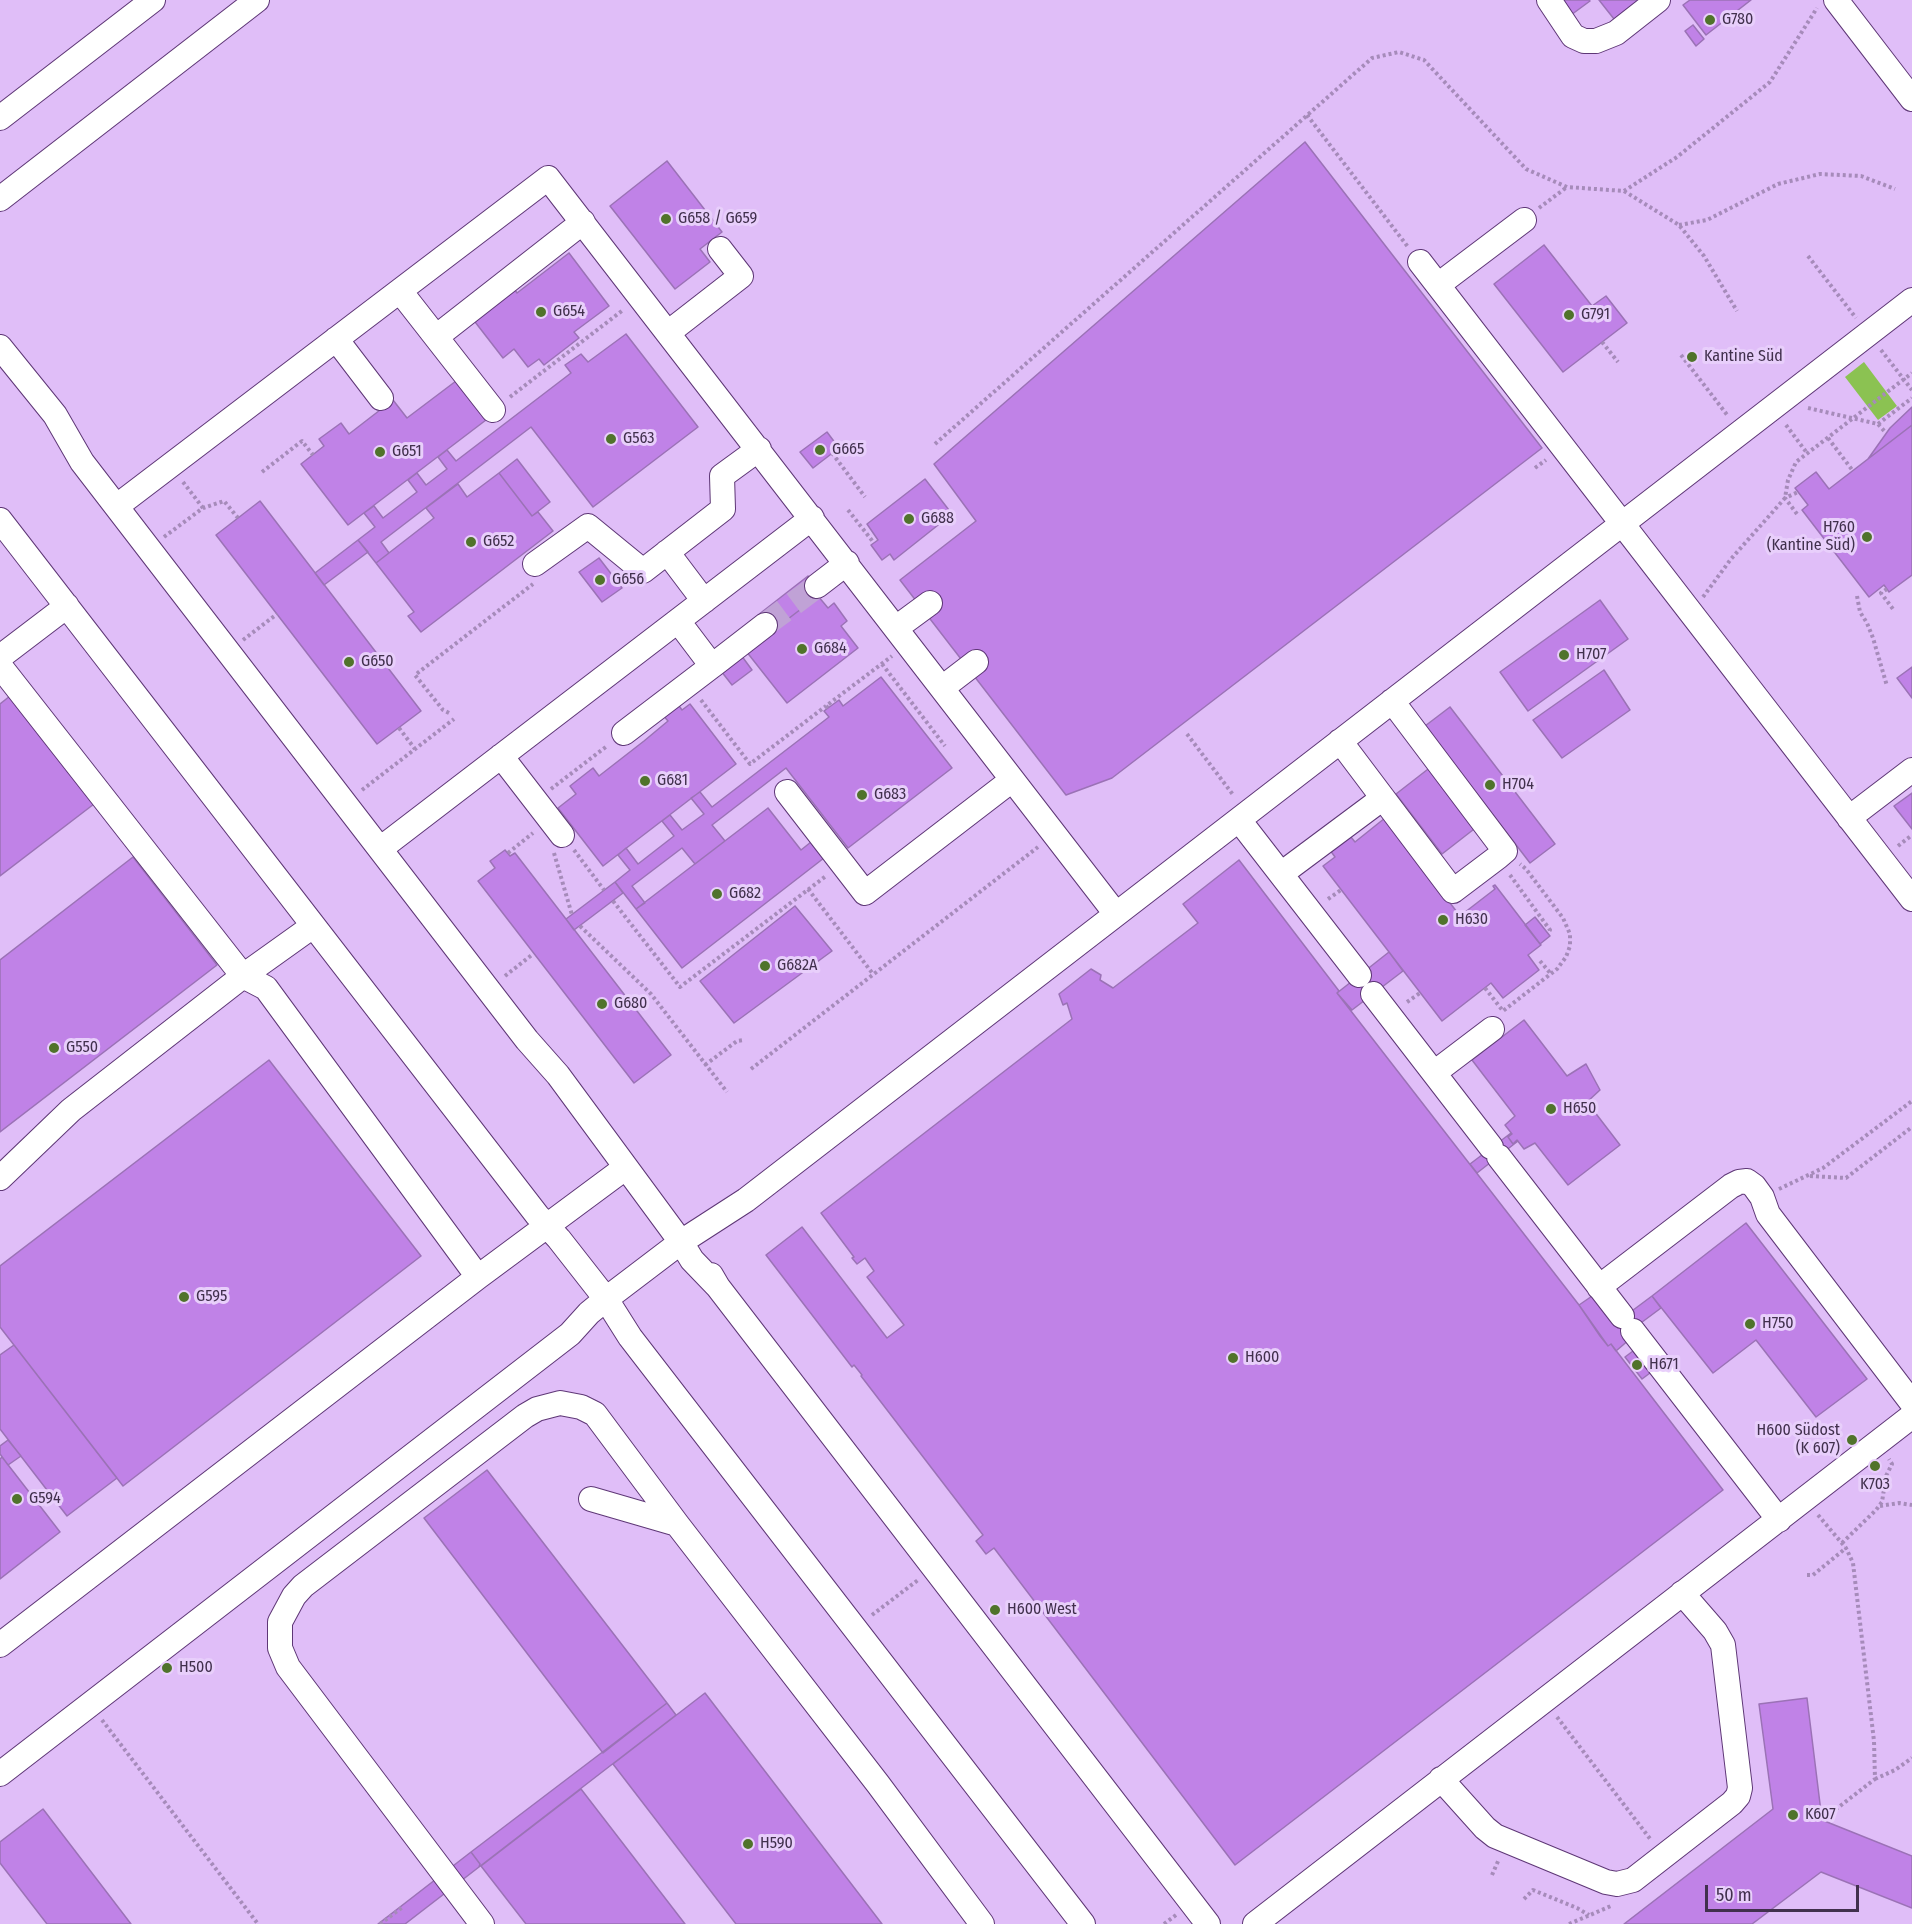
<!DOCTYPE html>
<html>
<head>
<meta charset="utf-8">
<style>
  body { margin:0 }
  #map { position:relative; width:1912px; height:1924px; overflow:hidden; background:#e0bef8; font-family:"Fira Sans Condensed",sans-serif }
  canvas { display:block }
  .scale { position:absolute; left:1705px; top:1885px; width:154px; height:27px; box-sizing:border-box; border:3px solid #41304d; border-top:0; padding-left:8px; font-size:18px; line-height:21px; white-space:nowrap; color:#41304d; -webkit-text-stroke:4px #e8cffb; paint-order:stroke }
</style>
</head>
<body>
<div id="map">
<canvas width="1912" height="1924"></canvas>
<div class="scale">50 m</div>
</div>
<script>
const ctx = document.querySelector('canvas').getContext('2d');
ctx.lineJoin = 'round';
function paint(path, color) { ctx.fillStyle = color; ctx.fill(path, 'evenodd'); }
const poly = rows => new Path2D(rows.map(r => 'M' + r).join(''));
function strokePath(path, color, width, dash) { ctx.strokeStyle = color; ctx.lineWidth = width; ctx.lineCap = dash ? 'butt' : 'round'; ctx.setLineDash(dash || []); ctx.stroke(path); }
function drawText(font, color, halo, rows, align = 'center') {
  ctx.font = font + ' "Fira Sans Condensed",sans-serif'; ctx.lineWidth = 6; ctx.setLineDash([]); ctx.textBaseline = 'middle'; ctx.strokeStyle = halo; ctx.fillStyle = color; for (const [text, x, y, turn = 0] of rows) {
    ctx.save(); ctx.translate(x, y); ctx.rotate((+turn || 0) * Math.PI / 180); ctx.textAlign = isNaN(turn) ? turn : align; if (halo) ctx.strokeText(text, 0, 0); ctx.fillText(text, 0, 0); ctx.restore();
  }
}
paint(poly([
  [1864,362,1897,406,1878,420,1845,377]
]), '#8bc252');
const building = poly([
  [1559,0,1589,0,1590,1,1571,15,1559,0],
  [1599,0,1639,0,1614,19,1599,0],
  [1690,0,1751,0,1706,35,1683,5,1690,0],
  [1693,25,1704,39,1696,46,1685,31,1693,25],
  [1305,142,1542,448,1112,778,1066,795,900,580,976,521,934,464,1305,142],
  [667,161,722,232,700,249,710,262,675,289,610,206,667,161],
  [1544,245,1592,306,1606,296,1627,323,1563,372,1494,284,1544,245],
  [569,253,609,306,574,332,579,338,544,365,539,359,528,367,514,349,503,358,472,318,513,287,517,293,569,253],
  [626,334,698,427,593,507,531,427,381,542,389,553,376,563,358,540,375,527,364,513,374,506,383,518,417,492,408,480,417,473,426,485,447,469,438,457,447,450,456,461,571,373,565,365,581,354,588,362,626,334],
  [456,381,486,420,348,525,301,464,324,446,319,439,341,423,349,434,393,400,407,418,456,381],
  [1912,407,1912,425,1868,459,1890,428,1912,407],
  [1912,425,1912,575,1889,592,1884,585,1869,597,1802,510,1808,505,1795,488,1816,472,1829,489,1912,425],
  [827,432,839,448,813,468,800,452,827,432],
  [517,459,550,502,532,516,499,473,517,459],
  [499,473,532,516,538,512,553,531,421,632,408,616,414,612,376,563,434,518,426,508,458,484,467,497,499,473],
  [925,479,952,514,894,560,890,554,882,560,871,545,878,540,867,524,925,479],
  [260,501,421,711,377,744,216,535,260,501],
  [358,540,368,552,324,585,315,573,358,540],
  [599,558,622,588,602,602,579,572,599,558],
  [808,576,822,593,771,632,758,615,808,576],
  [818,596,828,608,834,603,847,621,841,626,858,648,787,703,746,651,818,596],
  [1600,600,1628,639,1528,711,1500,672,1600,600],
  [741,655,752,670,732,685,721,671,741,655],
  [1912,667,1912,698,1897,678,1912,667],
  [1604,670,1630,710,1562,758,1533,720,1604,670],
  [881,677,952,768,848,848,786,768,712,825,725,841,695,864,682,848,632,886,645,903,636,909,615,882,630,870,618,855,626,848,638,864,674,836,662,821,670,815,682,830,704,814,691,798,700,792,712,807,829,717,824,711,828,708,839,700,843,706,881,677],
  [10,696,94,804,0,876,0,704,10,696],
  [677,703,682,710,690,704,736,764,603,866,558,808,576,794,570,786,593,768,599,776,644,741,668,721,662,714,677,703],
  [1450,707,1555,844,1530,863,1425,726,1450,707],
  [1432,766,1478,826,1442,854,1396,794,1432,766],
  [1912,793,1912,829,1894,806,1912,793],
  [768,808,801,850,811,842,824,858,682,968,636,909,768,808],
  [1385,818,1460,916,1495,889,1493,886,1495,885,1541,945,1528,955,1539,970,1503,998,1491,983,1442,1021,1323,866,1335,857,1327,846,1346,831,1355,842,1385,818],
  [505,850,510,856,515,853,671,1055,634,1083,478,881,495,868,490,861,505,850],
  [133,857,217,965,0,1132,0,960,133,857],
  [1239,860,1339,991,1337,993,1579,1305,1600,1336,1608,1346,1611,1344,1723,1490,1235,1865,994,1548,986,1554,976,1541,983,1535,861,1376,862,1375,854,1365,852,1367,766,1255,802,1227,887,1338,904,1325,867,1277,874,1271,865,1258,857,1264,852,1258,854,1257,821,1213,1072,1019,1067,1003,1063,1005,1059,994,1091,969,1101,975,1100,980,1113,988,1198,923,1183,904,1239,860],
  [615,882,623,893,574,930,566,919,615,882],
  [795,906,832,951,734,1023,700,981,795,906],
  [1535,917,1550,936,1540,944,1525,925,1535,917],
  [1389,952,1403,971,1352,1010,1337,993,1389,952],
  [1524,1020,1567,1076,1586,1064,1600,1090,1587,1102,1620,1145,1568,1185,1535,1143,1524,1149,1517,1140,1513,1144,1508,1137,1512,1134,1505,1125,1515,1116,1472,1060,1524,1020],
  [269,1060,421,1256,123,1486,0,1327,0,1266,269,1060],
  [1511,1133,1508,1137,1513,1144,1518,1141,1477,1173,1470,1164,1511,1133],
  [1746,1223,1867,1379,1816,1417,1756,1340,1713,1373,1652,1296,1746,1223],
  [1595,1294,1617,1322,1652,1296,1661,1308,1626,1334,1630,1339,1616,1351,1611,1344,1608,1346,1579,1305,1595,1294],
  [14,1345,117,1478,67,1516,0,1429,0,1355,14,1345],
  [1633,1351,1650,1373,1642,1379,1625,1357,1633,1351],
  [8,1440,21,1456,8,1465,0,1454,0,1446,8,1440],
  [2,1457,60,1532,0,1579,0,1459,2,1457],
  [487,1470,667,1703,603,1753,424,1518,487,1470],
  [705,1693,882,1924,736,1924,613,1764,705,1693],
  [1807,1698,1822,1820,1912,1856,1912,1908,1821,1872,1752,1924,1624,1924,1773,1809,1759,1704,1807,1698],
  [667,1703,676,1715,479,1867,480,1864,471,1852,667,1703],
  [581,1789,685,1924,526,1924,481,1866,581,1789],
  [43,1809,131,1924,47,1924,0,1863,0,1842,43,1809],
  [471,1852,480,1864,479,1867,405,1924,378,1924,471,1852]
]);
paint(building, '#c082e7');
strokePath(building, '#9b72b6', 1.5);
strokePath(poly([
  [765,625,817,586]
]), '#c0a2d6', 24, [24, 12]);
const minor = poly([
  [1549,0,1573,36,1584,41,1596,41,1616,33,1658,0],
  [1836,0,1912,99],
  [0,118,153,0],
  [0,199,257,0],
  [1420,262,1912,899],
  [1438,285,1524,220],
  [400,291,493,410],
  [669,332,741,276,720,249],
  [436,337,583,222],
  [336,339,381,398],
  [0,347,55,415,82,462,527,1040,558,1075,681,1242,692,1260,718,1287],
  [117,506,548,178,1116,914],
  [0,520,537,1215,559,1239,606,1299,630,1337,1083,1924],
  [667,552,704,601],
  [535,564,588,526,643,571,723,509,722,476,759,449],
  [817,586,847,563],
  [678,621,712,666,765,625],
  [896,628,930,603],
  [0,657,67,606],
  [0,666,243,976,266,988,478,1277],
  [942,688,976,662],
  [624,733,712,666],
  [1340,741,1453,891,1498,857,1505,851,1392,701],
  [501,756,562,835],
  [787,792,865,893,1012,780],
  [1849,818,1912,770],
  [1239,820,1359,975],
  [380,849,812,518],
  [1281,874,1383,798],
  [1373,994,1491,1147],
  [1434,1073,1492,1029],
  [1499,1157,1622,1316],
  [0,1178,71,1110,243,976,313,926],
  [711,1275,718,1287,1208,1924],
  [1599,1287,1731,1186,1739,1182,1747,1181,1754,1186,1762,1197,1768,1214,1912,1403],
  [1633,1331,1779,1520],
  [591,1499,677,1524],
  [0,1645,478,1277,625,1168],
  [0,1774,570,1334,589,1313,606,1299,681,1242,746,1200,1912,300],
  [1441,1779,1485,1828,1495,1836,1606,1882,1617,1884,1633,1880,1732,1803,1738,1796,1740,1788,1723,1645,1715,1631,1682,1593],
  [482,1924,288,1667,280,1648,280,1622,294,1596,303,1586,525,1416,537,1409,560,1403,581,1407,595,1414,677,1524,878,1784,982,1924],
  [1255,1924,1912,1416]
]);
strokePath(minor, '#5e3776', 26);
strokePath(poly([
  [1307,115,1408,247],
  [1624,191,1679,225,1704,256,1737,311],
  [1539,208,1567,187],
  [1679,225,1707,220,1778,184,1820,174,1861,176,1895,189],
  [1808,256,1856,318],
  [1602,342,1618,362],
  [1881,350,1912,390],
  [1681,355,1728,416],
  [510,397,623,310],
  [1808,408,1878,424,1886,433],
  [1878,424,1912,398],
  [1786,425,1807,453],
  [1828,438,1853,471],
  [935,444,1372,58,1399,52,1424,60,1526,169,1567,187,1624,191,1677,157,1770,82,1817,8],
  [832,453,865,497],
  [1535,468,1546,460],
  [262,472,302,441,313,455],
  [183,482,203,508],
  [848,510,874,543],
  [1797,514,1785,498,1798,492],
  [164,537,203,508,224,501,238,518],
  [1887,589,1881,593,1893,609],
  [1857,596,1860,612,1867,623,1873,638,1887,686],
  [1703,597,1731,559,1785,498,1788,480,1796,462,1912,373],
  [243,640,277,614],
  [882,664,945,746],
  [701,700,750,764,826,706],
  [828,708,826,706,892,656],
  [449,713,443,710,415,675,533,584],
  [399,728,415,749],
  [1187,734,1234,796],
  [551,789,607,746],
  [362,790,454,719],
  [1898,846,1912,835],
  [574,850,604,890],
  [508,853,533,833],
  [554,853,572,915],
  [1510,875,1550,930,1548,933],
  [808,889,873,974],
  [1328,899,1341,890],
  [613,901,680,987,826,876],
  [580,926,651,994,727,1092],
  [1540,961,1551,974],
  [505,976,533,954],
  [1485,988,1503,1011,1557,969,1566,957,1570,946,1570,934,1563,918,1526,869,1520,864],
  [1407,1002,1420,993],
  [705,1065,737,1041,744,1040],
  [751,1069,1038,847],
  [1810,1176,1846,1178,1912,1127],
  [1779,1189,1823,1168,1912,1101],
  [1880,1506,1899,1503,1912,1505],
  [1818,1515,1846,1548,1853,1563,1874,1741,1875,1779,1822,1820],
  [1842,1543,1876,1510,1882,1502,1886,1476,1892,1464,1889,1459],
  [1807,1575,1813,1575,1846,1548],
  [872,1615,918,1580],
  [1557,1717,1651,1840],
  [102,1720,258,1924],
  [1875,1779,1895,1770,1912,1758],
  [1492,1875,1499,1859],
  [1524,1899,1533,1890,1577,1908,1589,1915],
  [380,1924,404,1906],
  [1164,1924,1176,1915],
  [1569,1924,1611,1906]
]), '#a68bba', 4, [3, 3]);
strokePath(minor, '#fff', 24);
for (const [x, y, r, color] of [
  [1710,20,6,"#50732b"],
  [666,219,6,"#50732b"],
  [541,312,6,"#50732b"],
  [1569,315,6,"#50732b"],
  [1692,357,6,"#50732b"],
  [611,439,6,"#50732b"],
  [820,450,6,"#50732b"],
  [380,452,6,"#50732b"],
  [909,519,6,"#50732b"],
  [1867,537,6,"#50732b"],
  [471,542,6,"#50732b"],
  [600,580,6,"#50732b"],
  [802,649,6,"#50732b"],
  [1564,655,6,"#50732b"],
  [349,662,6,"#50732b"],
  [645,781,6,"#50732b"],
  [1490,785,6,"#50732b"],
  [862,795,6,"#50732b"],
  [717,894,6,"#50732b"],
  [1443,920,6,"#50732b"],
  [765,966,6,"#50732b"],
  [602,1004,6,"#50732b"],
  [54,1048,6,"#50732b"],
  [1551,1109,6,"#50732b"],
  [184,1297,6,"#50732b"],
  [1750,1324,6,"#50732b"],
  [1233,1358,6,"#50732b"],
  [1637,1365,6,"#50732b"],
  [1852,1440,6,"#50732b"],
  [1875,1466,6,"#50732b"],
  [17,1499,6,"#50732b"],
  [995,1610,6,"#50732b"],
  [167,1668,6,"#50732b"],
  [1793,1815,6,"#50732b"],
  [748,1844,6,"#50732b"]
]) { const dot = new Path2D(); dot.arc(x, y, r, 0, 2 * Math.PI); ctx.fillStyle = color; ctx.fill(dot); strokePath(dot, '#e8cffb', 2); }
drawText('16px', '#41304d', '#e8cffb', [
  ["G780",1722,20],
  ["G658 / G659",678,219],
  ["G654",553,312],
  ["G791",1581,315],
  ["Kantine Süd",1704,357],
  ["G563",623,439],
  ["G665",832,450],
  ["G651",392,452],
  ["G688",921,519],
  ["H760",1855,528,"right"],
  ["(Kantine Süd)",1855,546,"right"],
  ["G652",483,542],
  ["G656",612,580],
  ["G684",814,649],
  ["H707",1576,655],
  ["G650",361,662],
  ["G681",657,781],
  ["H704",1502,785],
  ["G683",874,795],
  ["G682",729,894],
  ["H630",1455,920],
  ["G682A",777,966],
  ["G680",614,1004],
  ["G550",66,1048],
  ["H650",1563,1109],
  ["G595",196,1297],
  ["H750",1762,1324],
  ["H600",1245,1358],
  ["H671",1649,1365],
  ["H600 Südost",1840,1431,"right"],
  ["(K 607)",1840,1449,"right"],
  ["K703",1875,1485,"center"],
  ["G594",29,1499],
  ["H600 West",1007,1610],
  ["H500",179,1668],
  ["K607",1805,1815],
  ["H590",760,1844]
], 'left');
</script>
</body>
</html>
